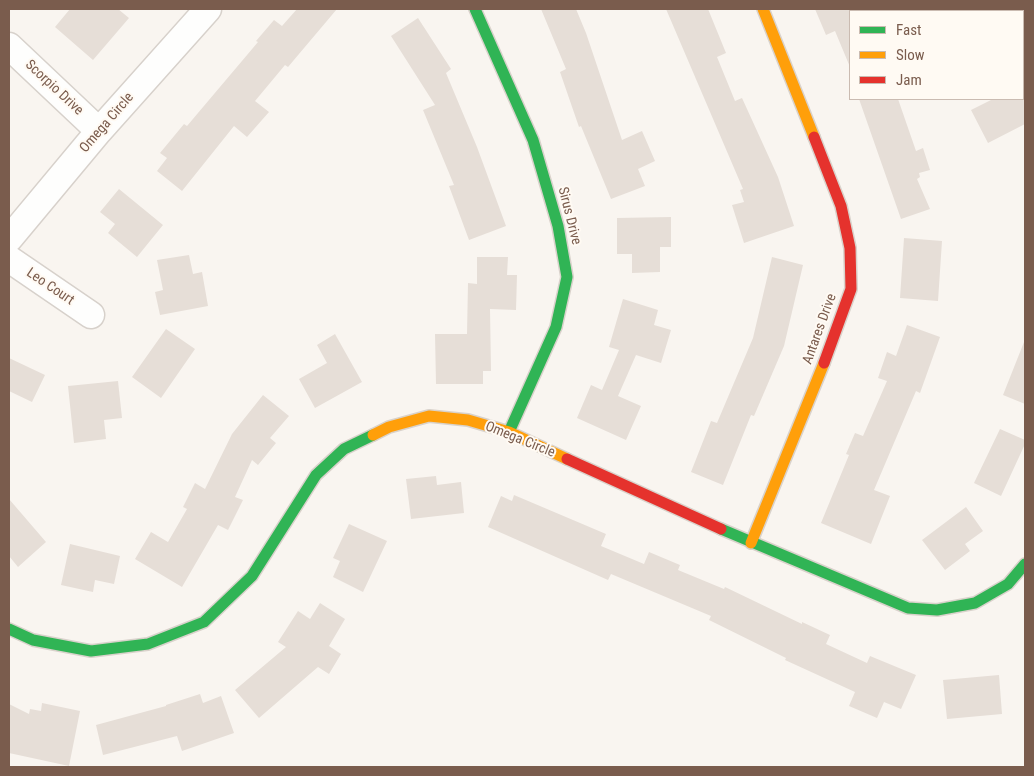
<!DOCTYPE html>
<html>
<head>
<meta charset="utf-8">
<style>
  body { margin:0 }
  #map { position:relative; width:1034px; height:776px; overflow:hidden; background:#f9f5f0; font-family:"Roboto Condensed",sans-serif }
  canvas { display:block }
  .frame { position:absolute; inset:0; border:10px solid #7a5c4d; pointer-events:none }
  .legend { position:absolute; left:849px; top:10px; width:175px; height:90px; box-sizing:border-box; background:#fffaf3; border:1px solid #cabbb1; margin:0; padding:6px 9px; list-style:none; font-size:15px; color:#7a5c4d }
  .legend li { display:flex; align-items:center; gap:10px; height:25px }
  .legend b { width:25px; border:1px solid #cabbb1 }
</style>
</head>
<body>
<div id="map">
<canvas width="1034" height="776"></canvas>
<div class="frame"></div>
<ul class="legend">
<li><b style="height:6px;background:#30b455"></b>Fast</li>
<li><b style="height:6px;background:#ff9f0a"></b>Slow</li>
<li><b style="height:6px;background:#e5322d"></b>Jam</li>
</ul>
</div>
<script>
const ctx = document.querySelector('canvas').getContext('2d');
ctx.lineJoin = 'round';
function paint(path, color) { ctx.fillStyle = color; ctx.fill(path, 'evenodd'); }
const poly = rows => new Path2D(rows.map(r => 'M' + r).join(''));
function strokePath(path, color, width, dash) { ctx.strokeStyle = color; ctx.lineWidth = width; ctx.lineCap = dash ? 'butt' : 'round'; ctx.setLineDash(dash || []); ctx.stroke(path); }
function drawText(font, color, halo, rows, align = 'center') {
  ctx.font = font + ' "Roboto Condensed",sans-serif'; ctx.lineWidth = 4; ctx.setLineDash([]); ctx.textBaseline = 'middle'; ctx.strokeStyle = halo; ctx.fillStyle = color; for (const [text, x, y, turn = 0] of rows) {
    ctx.save(); ctx.translate(x, y); ctx.rotate((+turn || 0) * Math.PI / 180); ctx.textAlign = isNaN(turn) ? turn : align; if (halo) ctx.strokeText(text, 0, 0); ctx.fillText(text, 0, 0); ctx.restore();
  }
}
paint(poly([
  [70,9,118,9,129,18,93,60,55,27],
  [297,9,337,9,288,67,285,65,255,101,269,112,247,137,234,126,182,191,157,171,167,158,160,153,184,124,187,126,258,42,256,41,274,20,282,26],
  [541,9,576,9,586,33,622,140,642,131,655,161,638,169,645,186,611,199,581,126,579,127,560,72,566,69],
  [666,9,708,9,726,53,717,57,735,101,742,98,778,177,794,226,744,243,732,205,744,202,740,190,743,189],
  [815,9,850,9,850,67,835,31,826,35],
  [418,18,451,69,446,73,477,147,506,226,469,240,449,186,454,185,423,110,435,105,391,36],
  [859,99,898,99,916,151,923,148,930,170,919,173,920,177,917,179,930,209,901,219],
  [993,99,1025,99,1025,124,988,143,971,110],
  [119,189,163,225,137,257,108,233,115,224,100,212],
  [671,217,671,247,660,247,660,272,632,273,632,254,617,254,617,218],
  [904,238,942,241,938,301,900,298],
  [189,255,193,274,202,272,208,306,160,315,155,292,163,290,157,260],
  [477,257,508,257,507,275,517,275,516,310,490,309,491,371,483,371,483,384,436,384,435,334,467,334,468,283,477,284],
  [772,257,803,265,784,346,754,416,751,415,723,485,691,472,711,421,717,423,753,338],
  [623,299,658,310,654,325,671,330,661,363,636,355,618,396,641,406,626,440,577,418,591,385,602,390,619,350,609,347],
  [907,325,940,337,920,393,916,391,874,490,890,496,871,544,821,523,849,455,846,454,855,433,863,436,887,381,878,378,887,352,896,356],
  [166,329,195,349,161,398,132,377],
  [335,334,362,382,315,408,299,379,327,363,317,345],
  [1024,342,1025,343,1025,404,1003,395],
  [9,358,45,375,32,402,9,391],
  [118,381,122,418,104,420,106,439,74,443,68,386],
  [263,395,289,416,270,438,276,443,258,465,252,460,235,497,243,500,228,530,218,525,182,587,135,559,151,532,168,542,187,509,183,507,195,483,205,489,232,434],
  [1000,429,1025,440,1025,444,1001,496,974,483],
  [436,476,437,485,461,482,464,513,411,519,406,479],
  [514,495,606,534,601,546,644,564,649,552,680,565,678,570,724,589,725,587,802,624,802,622,830,635,826,644,867,663,870,656,916,675,901,709,884,702,877,718,849,706,855,692,785,660,786,658,709,620,711,616,611,574,608,580,488,527,501,496,512,501],
  [9,499,46,542,18,567,9,556],
  [966,507,983,531,965,544,970,551,945,570,922,540],
  [349,524,387,541,363,592,333,577,340,561,333,558],
  [70,544,120,556,114,584,95,580,93,592,61,585],
  [320,603,345,619,329,646,341,654,329,674,318,667,259,718,235,690,286,647,278,642,298,611,310,619],
  [999,675,1002,714,947,719,943,680],
  [200,694,203,703,221,696,234,733,182,751,177,736,103,755,96,725,166,706,166,705],
  [42,703,80,711,69,766,9,753,9,704,29,714,30,709,41,711]
]), '#e6ded7');
const street = poly([
  [9,46,99,131],
  [9,239,99,131,208,9],
  [9,259,91,315]
]);
const fast = poly([
  [475,9,533,140,558,226,567,277,556,327,509,432],
  [721,529,908,608,937,610,975,603,1008,584,1025,564],
  [9,629,33,640,91,651,148,644,204,622,252,576,316,475,344,449,373,435]
]);
const slow = poly([
  [763,9,814,137],
  [373,435,389,427,429,416,468,420,509,432,567,459],
  [751,543,824,363]
]);
const jam = poly([
  [814,137,841,206,850,248,851,289,824,363],
  [567,459,721,529]
]);
strokePath(street, '#d7d1cb', 29);
strokePath(fast, '#d9d2cb', 14);
strokePath(slow, '#d9d2cb', 14);
strokePath(jam, '#d9d2cb', 14);
strokePath(street, '#fefefd', 26);
strokePath(fast, '#30b455', 11);
strokePath(slow, '#ff9f0a', 11);
strokePath(jam, '#e5322d', 11);
drawText('14px', '#7a5c4d', '#fffaf3', [
  ["Scorpio Drive",54,88,43],
  ["Omega Circle",107,123,-49],
  ["Sirus Drive",569,216,76],
  ["Leo Court",50,287,34],
  ["Antares Drive",820,329,-70],
  ["Omega Circle",520,440,22]
]);
</script>
</body>
</html>
